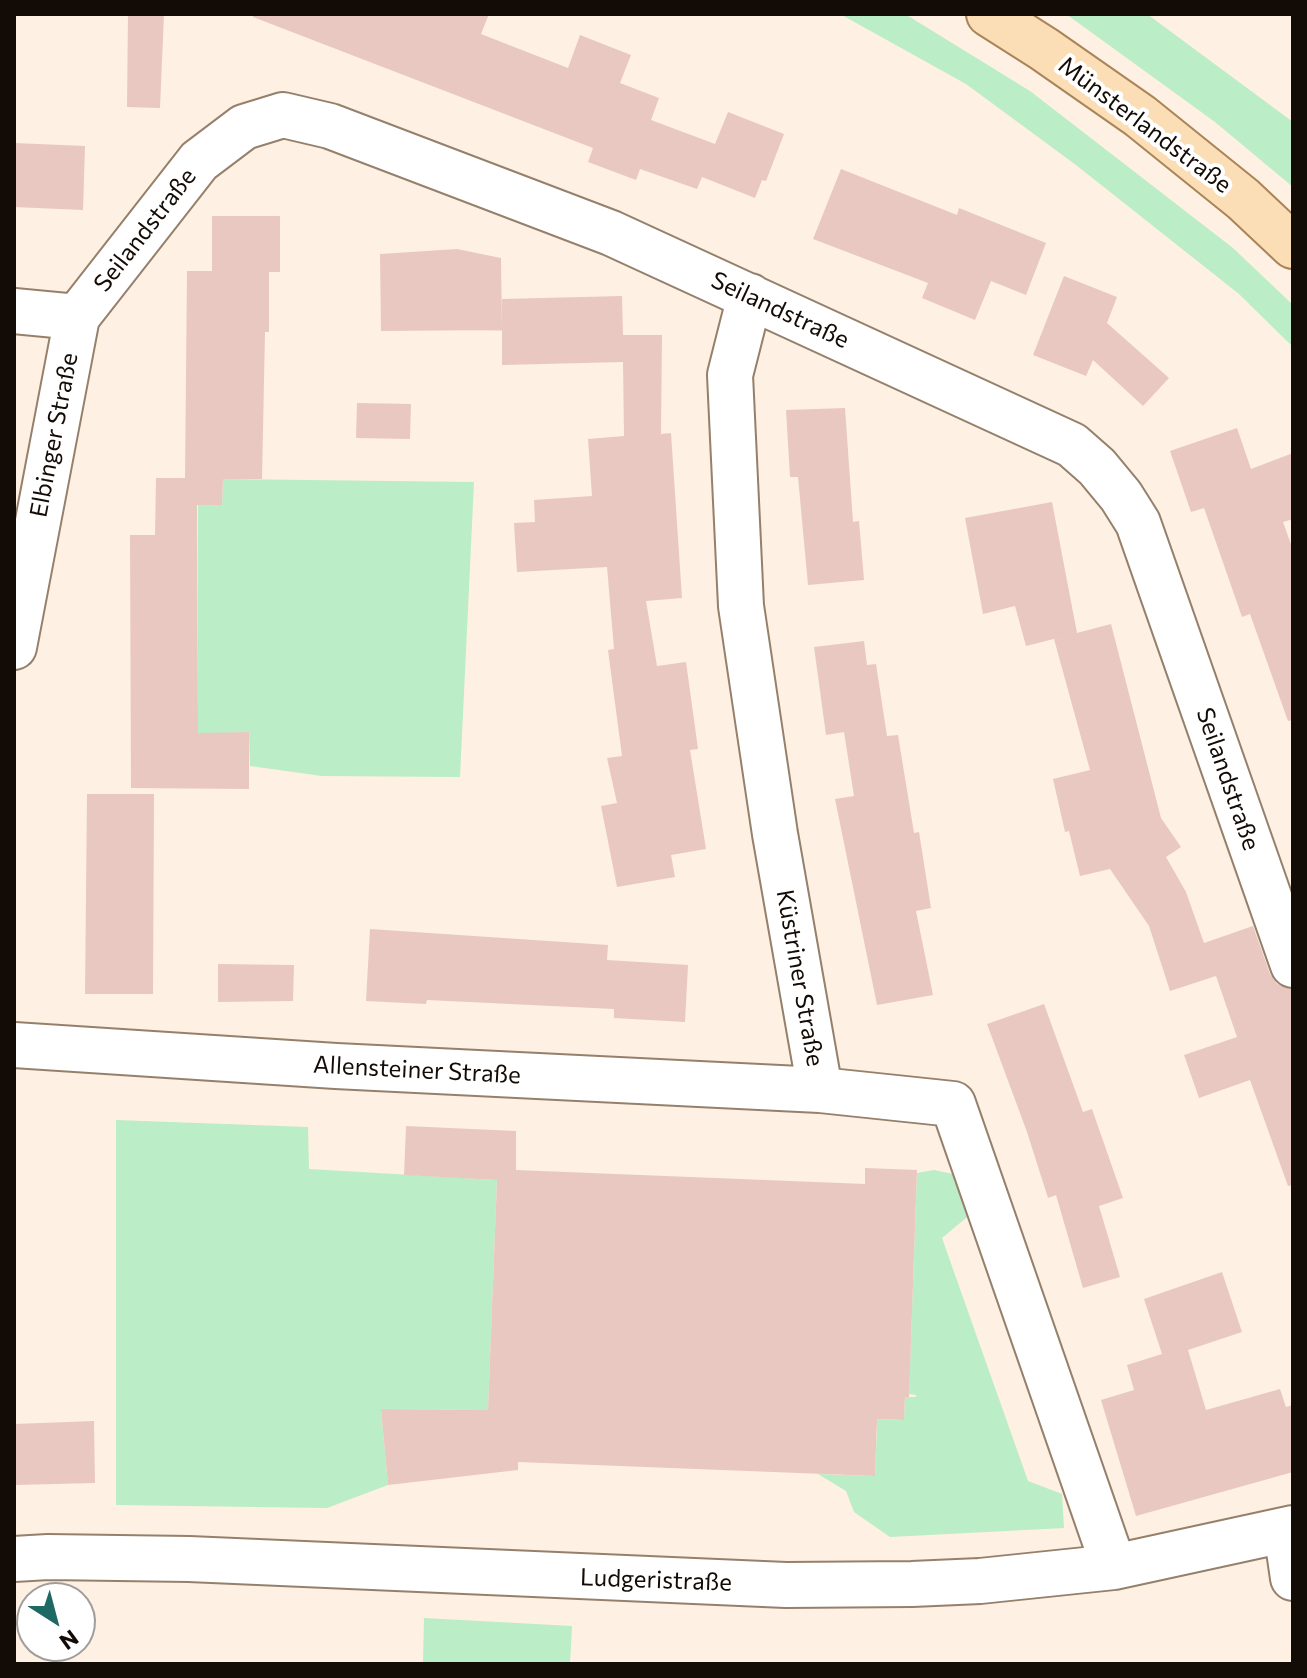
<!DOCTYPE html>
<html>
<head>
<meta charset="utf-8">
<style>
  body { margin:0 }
  #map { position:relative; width:1307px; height:1678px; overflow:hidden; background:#fef0e2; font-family:Commissioner,sans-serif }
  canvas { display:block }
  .frame { position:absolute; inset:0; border:16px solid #130b05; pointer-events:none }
  .north { position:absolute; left:16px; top:1582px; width:80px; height:80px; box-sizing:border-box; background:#fff; border:2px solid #a19d9b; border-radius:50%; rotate:144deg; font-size:22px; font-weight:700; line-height:32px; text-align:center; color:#130b05 }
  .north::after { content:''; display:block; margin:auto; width:28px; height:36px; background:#1e6963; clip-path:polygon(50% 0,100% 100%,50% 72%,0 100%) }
</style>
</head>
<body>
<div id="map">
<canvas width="1307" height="1678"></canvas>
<div class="frame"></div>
<div class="north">N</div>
</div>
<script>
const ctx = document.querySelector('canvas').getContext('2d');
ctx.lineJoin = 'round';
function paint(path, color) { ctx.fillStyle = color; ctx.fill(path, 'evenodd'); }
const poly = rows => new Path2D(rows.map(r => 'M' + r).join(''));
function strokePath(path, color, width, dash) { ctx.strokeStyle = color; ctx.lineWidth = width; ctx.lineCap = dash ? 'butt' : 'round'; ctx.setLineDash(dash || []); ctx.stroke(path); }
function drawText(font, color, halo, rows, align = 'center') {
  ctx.font = font + ' Commissioner,sans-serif'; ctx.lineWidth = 8; ctx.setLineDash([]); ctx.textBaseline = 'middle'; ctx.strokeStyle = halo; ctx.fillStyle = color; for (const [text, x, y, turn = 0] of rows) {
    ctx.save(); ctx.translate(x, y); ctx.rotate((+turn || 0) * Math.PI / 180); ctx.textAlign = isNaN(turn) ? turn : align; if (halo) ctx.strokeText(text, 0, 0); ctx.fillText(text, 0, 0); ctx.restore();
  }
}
paint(poly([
  [840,14,905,14,1030,91,1233,248,1293,305,1293,347,1239,294,1076,165,966,84],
  [1066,14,1147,14,1293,122,1293,187,1215,122],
  [223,479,474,482,460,777,322,776,250,766,249,732,198,735,198,505,222,505],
  [116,1120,308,1127,309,1169,497,1180,488,1410,381,1409,388,1485,327,1508,116,1505],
  [934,1170,953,1174,962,1185,972,1213,942,1238,1028,1481,1062,1494,1064,1528,890,1537,854,1512,846,1491,818,1474,875,1476,877,1426,874,1419,904,1420,905,1397,916,1397,916,1395,909,1394,917,1173],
  [424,1618,572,1626,570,1664,423,1664]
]), '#bbedc6');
paint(poly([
  [128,14,164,14,160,108,127,107],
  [253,14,489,14,481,34,568,68,580,35,631,55,620,83,659,98,651,120,715,144,728,112,784,134,766,181,762,180,755,198,702,177,697,189,640,169,636,180,588,162,593,148,253,17],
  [14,143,85,146,83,210,14,207],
  [841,169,957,215,959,208,1046,243,1026,295,991,281,975,320,922,298,928,283,813,239],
  [212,216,280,216,280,272,269,272,269,332,265,332,262,479,223,479,222,505,197,505,198,733,249,732,249,789,131,788,130,535,155,535,156,478,185,478,187,271,212,271],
  [457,249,501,258,502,330,381,331,380,254],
  [1064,276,1117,297,1107,323,1169,378,1143,406,1093,360,1086,376,1033,355],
  [622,296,623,335,662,335,661,434,671,433,682,598,646,601,657,666,686,662,698,749,690,750,706,849,671,855,675,877,617,887,601,806,617,803,607,758,622,756,608,650,614,649,607,567,517,572,514,523,535,522,534,500,592,496,588,439,624,436,623,362,502,365,502,299],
  [357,403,411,404,410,439,356,438],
  [845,408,853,522,859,521,864,580,808,585,798,477,790,477,786,410],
  [1237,428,1251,469,1293,453,1293,519,1283,522,1293,550,1293,720,1288,721,1250,614,1242,617,1204,508,1191,512,1170,451],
  [1052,502,1077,633,1026,646,1015,606,983,614,965,518],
  [1111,624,1161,818,1181,847,1166,857,1186,892,1204,943,1253,926,1270,974,1277,984,1293,989,1293,1185,1288,1186,1250,1080,1199,1098,1184,1055,1237,1037,1216,976,1170,991,1149,926,1110,869,1080,876,1069,831,1065,832,1053,779,1090,770,1054,639],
  [864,641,867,665,876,664,887,736,898,735,914,833,919,832,931,908,916,911,933,995,877,1005,835,799,854,796,844,732,826,735,814,647],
  [87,794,154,794,153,994,85,994],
  [370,929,608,945,607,960,688,965,685,1022,614,1018,614,1009,427,1000,426,1004,366,1001],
  [218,964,294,965,293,1001,218,1002],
  [1044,1004,1083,1112,1092,1109,1123,1198,1099,1206,1120,1277,1083,1288,1056,1195,1048,1198,1027,1132,987,1024],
  [406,1126,516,1131,516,1170,865,1184,865,1168,917,1170,909,1397,905,1397,904,1420,877,1419,875,1476,518,1462,518,1470,388,1485,381,1409,488,1410,497,1180,404,1175],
  [1222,1272,1242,1332,1188,1350,1206,1410,1280,1389,1286,1407,1293,1405,1293,1472,1136,1516,1101,1400,1134,1390,1127,1365,1162,1354,1144,1299],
  [94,1421,95,1483,14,1485,14,1424]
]), '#e9c8c1');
const minor = poly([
  [750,296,730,375,741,606,775,834,820,1090,953,1104,1114,1567],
  [14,311,77,317,199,161,244,127,283,115,330,126,611,233,1072,445,1097,467,1121,496,1138,523,1293,965],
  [14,647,77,317],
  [14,1045,336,1066,820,1090],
  [1286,1530,1293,1578],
  [14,1559,48,1557,189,1559,786,1585,912,1584,980,1581,1114,1567,1293,1528]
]);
const major = poly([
  [989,14,1044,49,1140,116,1243,199,1293,246]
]);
strokePath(minor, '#95806c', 48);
strokePath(major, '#a88558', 48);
strokePath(minor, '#fff', 44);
strokePath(major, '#fbddb6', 44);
drawText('24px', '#130b05', '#fff', [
  ["Münsterlandstraße",1145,125,37],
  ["Seilandstraße",145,230,-52],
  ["Seilandstraße",780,310,25],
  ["Elbinger Straße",54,435,-79],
  ["Seilandstraße",1228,779,71],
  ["Küstriner Straße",800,978,80],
  ["Allensteiner Straße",417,1070,3],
  ["Ludgeristraße",656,1580,2]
]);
</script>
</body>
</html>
